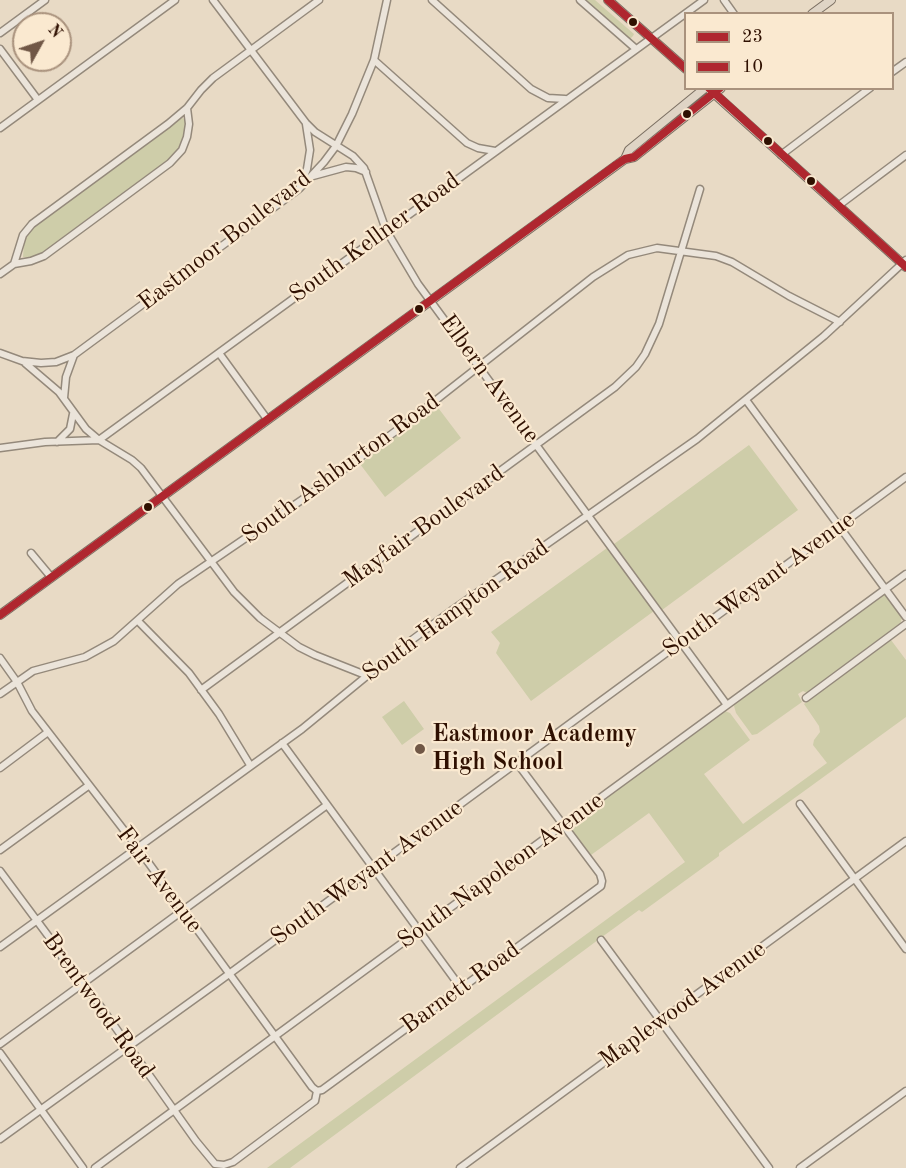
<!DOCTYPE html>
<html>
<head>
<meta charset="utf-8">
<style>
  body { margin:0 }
  #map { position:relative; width:906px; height:1168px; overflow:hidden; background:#e8dac5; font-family:"Old Standard TT",serif }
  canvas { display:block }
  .legend { position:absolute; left:684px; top:12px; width:210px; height:78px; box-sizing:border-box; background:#fae9d0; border:2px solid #a9927d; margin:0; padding:8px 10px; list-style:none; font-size:18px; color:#2f1001 }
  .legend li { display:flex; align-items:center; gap:12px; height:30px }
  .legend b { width:30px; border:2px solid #a9927d }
  .north { position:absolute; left:12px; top:12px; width:60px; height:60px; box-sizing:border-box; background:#fae9d0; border:2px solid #a9927d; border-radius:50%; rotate:50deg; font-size:16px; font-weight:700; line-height:24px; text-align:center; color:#2f1001 }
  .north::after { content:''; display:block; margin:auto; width:21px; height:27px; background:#705746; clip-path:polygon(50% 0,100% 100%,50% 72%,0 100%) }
</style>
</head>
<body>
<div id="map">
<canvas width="906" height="1168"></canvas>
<ul class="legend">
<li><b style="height:8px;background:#af272f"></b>23</li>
<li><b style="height:8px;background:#af272f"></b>10</li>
</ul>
<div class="north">N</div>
</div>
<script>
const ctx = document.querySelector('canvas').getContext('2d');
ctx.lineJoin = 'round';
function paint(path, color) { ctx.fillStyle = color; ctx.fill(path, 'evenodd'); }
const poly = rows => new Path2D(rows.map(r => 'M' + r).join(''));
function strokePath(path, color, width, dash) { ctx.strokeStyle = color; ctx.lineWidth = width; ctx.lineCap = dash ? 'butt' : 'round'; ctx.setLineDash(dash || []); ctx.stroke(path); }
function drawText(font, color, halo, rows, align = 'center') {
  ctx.font = font + ' "Old Standard TT",serif'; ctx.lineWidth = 4.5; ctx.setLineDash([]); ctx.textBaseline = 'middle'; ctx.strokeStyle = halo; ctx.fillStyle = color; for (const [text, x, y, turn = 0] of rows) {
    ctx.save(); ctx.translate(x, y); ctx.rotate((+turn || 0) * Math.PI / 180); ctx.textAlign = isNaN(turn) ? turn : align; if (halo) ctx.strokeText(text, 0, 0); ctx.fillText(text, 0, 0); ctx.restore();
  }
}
paint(poly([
  [583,0,595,0,634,34,633,36,629,40],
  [183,118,187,124,185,133,177,152,168,161,44,252,30,258,23,257,24,242,31,229,38,222,178,119],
  [436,405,461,438,385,497,360,464],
  [749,445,798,510,662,610,614,544],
  [607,548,654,611,531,701,496,653,500,643,491,632],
  [882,595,887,595,902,617,900,626,810,692,807,693,803,691,798,694,802,702,757,734,752,735,736,713,734,706,736,702],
  [891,640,906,660,906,717,719,853,719,856,642,912,639,910,602,937,290,1168,267,1168,685,862,649,813,591,855,571,829,572,822,725,711,730,713,750,740,704,774,743,824,827,763,813,745,814,740,820,732,819,726,804,704],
  [404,701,424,729,402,745,382,717]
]), '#cecda9');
const minor = poly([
  [213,0,306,123,315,132,353,156,364,168,386,230,418,284,727,705],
  [432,0,531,89,548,98,565,99],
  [580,0,636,49],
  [724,0,734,14],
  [0,33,45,0],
  [0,49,38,100],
  [374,60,467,143,478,148,495,151],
  [892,72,906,62],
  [0,128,175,0],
  [781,155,870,88],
  [313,176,346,167,356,168,366,172],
  [300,186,307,169,310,150,306,124],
  [838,206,906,155],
  [14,264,31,261,44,256,170,163,182,150,187,137,189,124,187,108],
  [0,274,14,264,23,235,32,224,168,124,187,108,201,90,213,78,319,0],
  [0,353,22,361,41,363,56,362,74,355,299,189,324,162,336,146,352,114,374,60,387,0],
  [219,353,267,419],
  [25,363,59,392,86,429,99,440,132,460,141,468,234,592,260,618,299,647,315,655,368,676],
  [64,398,66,377,74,355],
  [746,400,906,617],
  [57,442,70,429,73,414],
  [0,448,45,442,99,440,704,0],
  [31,553,51,577],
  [138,621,189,673,219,714,250,765],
  [0,658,17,682,32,711,137,847,312,1087,317,1091,315,1101,233,1162,224,1165,215,1164,196,1141,96,1000,74,976,52,941,0,871],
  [201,690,615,387,636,367,645,354,659,324,700,189],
  [0,694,33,671,85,657,114,641,178,584,312,493,408,422,593,277,628,255,657,248,716,256,732,262,789,296,840,322],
  [806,698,906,624],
  [282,743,461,988],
  [0,768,48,732],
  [800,804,906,949],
  [0,850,88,786],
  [601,940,769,1168],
  [0,947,302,729,401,648,451,611,697,439,824,336,906,260],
  [0,1044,327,805],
  [0,1053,83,1168],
  [317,1091,322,1090,601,886,602,881,600,874,517,763],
  [0,1139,214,985,906,477],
  [95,1168,906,574],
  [460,1168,906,841],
  [800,1168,906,1091]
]);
const major = poly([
  [608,0,686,69],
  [812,14,831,0],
  [708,88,906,267],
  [625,159,634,157,721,88],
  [0,615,625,159,629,150,705,88]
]);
strokePath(minor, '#94897b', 9);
strokePath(major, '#7a6e61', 10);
strokePath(minor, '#ebe4da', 6);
strokePath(major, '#dfd4c5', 8);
strokePath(poly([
  [0,615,616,165,625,159,634,157,720,88]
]), '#af272f', 8);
strokePath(poly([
  [608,0,686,69],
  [709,88,906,267]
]), '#af272f', 8);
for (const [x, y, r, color] of [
  [633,22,5,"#2f1001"],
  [687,114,5,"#2f1001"],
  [768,141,5,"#2f1001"],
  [811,181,5,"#2f1001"],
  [419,309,5,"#2f1001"],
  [148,507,5,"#2f1001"],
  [420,749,6,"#705746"]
]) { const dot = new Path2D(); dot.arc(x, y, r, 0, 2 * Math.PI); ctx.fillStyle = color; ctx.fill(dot); strokePath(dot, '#fae9d0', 2); }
drawText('24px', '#2f1001', '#fae9d0', [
  ["South Kellner Road",375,238,-36],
  ["Eastmoor Boulevard",225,241,-38],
  ["Elbern Avenue",489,379,54],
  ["South Ashburton Road",341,469,-36],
  ["Mayfair Boulevard",424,527,-36],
  ["South Weyant Avenue",759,585,-36],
  ["South Hampton Road",456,611,-36],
  ["South Napoleon Avenue",501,871,-36],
  ["South Weyant Avenue",367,873,-36],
  ["Fair Avenue",159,880,53],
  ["Barnett Road",461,988,-36],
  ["Maplewood Avenue",683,1005,-36],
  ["Brentwood Road",98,1006,54]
]);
drawText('bold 24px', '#2f1001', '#fae9d0', [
  ["Eastmoor Academy",432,735],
  ["High School",432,763]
], 'left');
</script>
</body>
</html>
